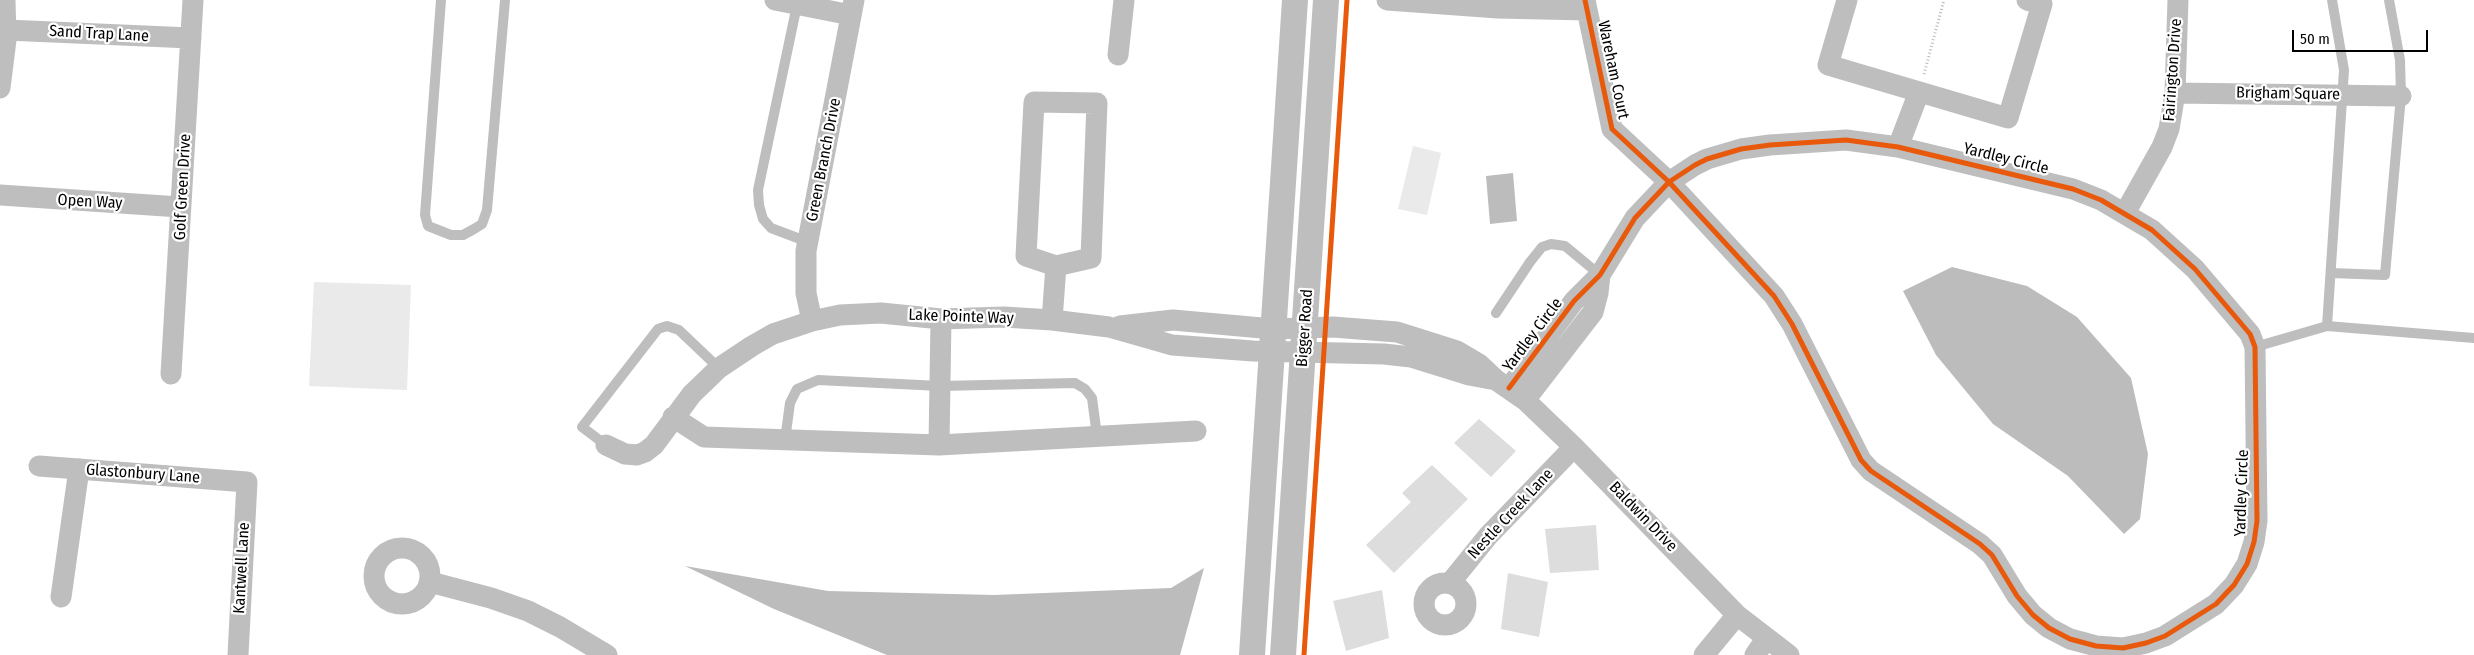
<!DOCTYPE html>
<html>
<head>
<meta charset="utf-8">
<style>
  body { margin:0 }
  #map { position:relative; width:2474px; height:655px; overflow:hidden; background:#fff; font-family:"Fira Sans Condensed",sans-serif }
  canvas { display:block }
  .scale { position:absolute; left:2292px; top:30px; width:136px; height:22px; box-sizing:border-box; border:2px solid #000; border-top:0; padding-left:6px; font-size:15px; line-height:18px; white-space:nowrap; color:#000; -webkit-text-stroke:4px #fff; paint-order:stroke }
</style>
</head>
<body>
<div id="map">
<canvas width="2474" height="655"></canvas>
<div class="scale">50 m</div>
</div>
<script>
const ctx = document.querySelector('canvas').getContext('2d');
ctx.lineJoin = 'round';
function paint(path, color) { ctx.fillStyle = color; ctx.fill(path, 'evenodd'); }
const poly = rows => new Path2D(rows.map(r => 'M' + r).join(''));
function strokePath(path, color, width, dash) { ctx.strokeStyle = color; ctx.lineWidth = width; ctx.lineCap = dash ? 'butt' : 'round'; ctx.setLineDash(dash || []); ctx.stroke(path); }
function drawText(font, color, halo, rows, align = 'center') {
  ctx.font = font + ' "Fira Sans Condensed",sans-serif'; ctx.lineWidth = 4.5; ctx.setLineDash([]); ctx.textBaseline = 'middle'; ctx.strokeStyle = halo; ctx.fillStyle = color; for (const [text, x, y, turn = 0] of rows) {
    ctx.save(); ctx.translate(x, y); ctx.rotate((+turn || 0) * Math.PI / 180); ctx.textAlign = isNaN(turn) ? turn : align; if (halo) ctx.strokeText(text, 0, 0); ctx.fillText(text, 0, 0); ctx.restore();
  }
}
paint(poly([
  [1413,146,1441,153,1427,215,1398,209],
  [314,282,411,285,407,390,309,386]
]), '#eaeaea');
paint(poly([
  [1513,173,1517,221,1490,224,1486,176],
  [1952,267,2027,286,2077,317,2131,378,2148,454,2140,519,2124,534,2068,476,1993,424,1936,355,1903,291],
  [685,566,828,591,994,595,1171,588,1204,568,1180,655,887,655,774,609]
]), '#bcbcbc');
paint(poly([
  [1479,419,1516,451,1491,477,1454,443],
  [1432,465,1468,499,1394,573,1366,545,1411,502,1402,493],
  [1596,525,1599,570,1550,573,1545,529],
  [1508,573,1548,582,1539,637,1501,629],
  [1382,590,1389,638,1346,651,1333,601]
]), '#ddd');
strokePath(poly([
  [1924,74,1944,0]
]), '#b8b8b8', 3, [1, 2.5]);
strokePath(poly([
  [441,0,425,215,428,226,451,235,463,235,474,229,482,224,487,210,505,0],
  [797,5,758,190,759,205,763,219,771,228,808,242],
  [2331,273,2385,275,2401,96,2400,60,2389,0],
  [1496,313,1530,262,1542,247,1551,244,1565,246,1600,275],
  [2327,326,2344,70,2332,0],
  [2255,347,2327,326,2474,338],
  [785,440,790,403,797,389,818,380,940,386,1075,383,1085,389,1092,398,1097,436],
  [606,445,582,427,658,329,667,326,679,330,719,368]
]), '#bebebe', 10);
strokePath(poly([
  [775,0,851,15],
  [1387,0,1498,8,1587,10],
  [1847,0,1828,65,2008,118,2042,4,2027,0],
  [6,30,191,38],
  [1118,55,1124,0],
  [0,88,6,40,5,0],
  [2175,93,2401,96],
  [1898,147,1919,92],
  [0,195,180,207],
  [2125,213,2162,147,2169,129,2175,93,2178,0],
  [1052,320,1056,266,1026,256,1034,102,1097,103,1091,258,1056,266],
  [812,321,806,293,806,251,854,0],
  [1120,326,1173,320,1273,329,1333,327,1397,332,1457,351,1479,364,1496,380,1525,400,1574,447,1737,615,1789,655],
  [171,374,193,0],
  [1509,388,1574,301,1600,275,1635,218,1669,182,1695,165,1707,159,1741,149,1770,145,1846,140,1898,147,2073,189,2101,200,2152,230,2195,269,2250,334,2255,347,2257,521,2254,542,2247,564,2234,585,2216,604,2165,636,2146,643,2123,648,2096,646,2070,639,2049,628,2033,615,2017,596,1992,555,1980,544,1871,471,1861,460,1792,324,1774,296,1669,182,1612,129,1585,0],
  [1525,400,1593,312,1598,293,1600,275],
  [673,417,704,437,939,445,1196,431],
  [606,445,625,454,637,455,645,452,654,445,692,394,719,368,752,346,773,334,812,321,840,315,881,313,941,319,1004,317,1052,320,1109,327,1172,345,1253,351,1384,354,1411,357,1469,375,1496,380],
  [939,445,941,319],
  [39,466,247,482,238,655],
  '374 576a28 28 0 1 1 56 0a28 28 0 1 1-56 0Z',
  [430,582,491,598,528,611,560,627,607,655],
  '1424 604a21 21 0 1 1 42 0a21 21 0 1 1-42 0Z',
  [1450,583,1488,536,1574,447],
  [61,597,79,469],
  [1704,655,1737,615],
  [1755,655,1766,639]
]), '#bebebe', 21);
strokePath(poly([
  [1252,655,1295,0],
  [1283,655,1326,0]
]), '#bebebe', 26);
strokePath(poly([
  [1509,388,1574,301,1600,275,1635,218,1669,182,1695,165,1707,159,1741,149,1770,145,1846,140,1898,147,2073,189,2101,200,2152,230,2195,269,2250,334,2255,347,2257,521,2254,542,2247,564,2234,585,2216,604,2165,636,2146,643,2123,648,2096,646,2070,639,2049,628,2033,615,2017,596,1992,555,1980,544,1871,471,1861,460,1792,324,1774,296,1669,182,1612,129,1585,0],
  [1304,655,1347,0]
]), '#e8590c', 5);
drawText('16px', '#000', '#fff', [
  ["Sand Trap Lane",99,34,3],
  ["Wareham Court",1613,70,78],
  ["Fairington Drive",2173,70,-86],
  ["Brigham Square",2288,94,1],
  ["Yardley Circle",2006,159,14],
  ["Green Branch Drive",824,160,-79],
  ["Golf Green Drive",183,187,-87],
  ["Open Way",90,202,3],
  ["Lake Pointe Way",961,317,2],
  ["Bigger Road",1305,328,-86],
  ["Yardley Circle",1533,335,-53],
  ["Glastonbury Lane",143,474,4],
  ["Yardley Circle",2242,493,-88],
  ["Nestle Creek Lane",1511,514,-47],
  ["Baldwin Drive",1643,517,46],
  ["Kantwell Lane",242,568,-87]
]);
</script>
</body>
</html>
